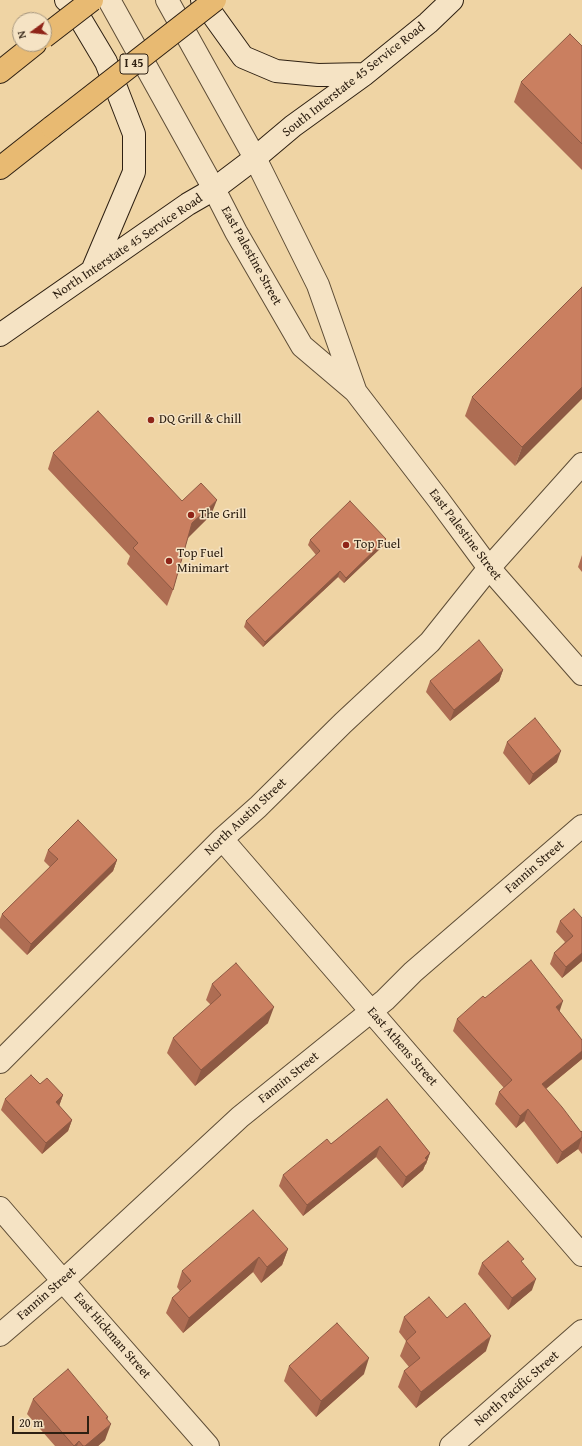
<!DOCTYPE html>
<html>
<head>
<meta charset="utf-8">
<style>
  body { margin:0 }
  #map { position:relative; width:582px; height:1446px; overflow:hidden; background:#efd4a4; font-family:"Gentium Book Plus",serif }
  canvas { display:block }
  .north { position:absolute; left:12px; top:12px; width:40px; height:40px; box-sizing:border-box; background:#f5e3c4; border:1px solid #a5957d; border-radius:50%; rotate:255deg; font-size:11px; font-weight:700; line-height:16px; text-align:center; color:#2e2012 }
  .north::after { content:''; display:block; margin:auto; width:14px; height:18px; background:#8f2418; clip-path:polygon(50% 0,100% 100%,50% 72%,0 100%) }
  .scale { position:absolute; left:12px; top:1416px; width:77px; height:18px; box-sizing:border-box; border:2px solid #2e2012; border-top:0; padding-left:5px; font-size:12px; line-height:14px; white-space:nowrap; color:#2e2012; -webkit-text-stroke:3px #f5e3c4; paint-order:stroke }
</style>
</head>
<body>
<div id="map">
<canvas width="582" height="1446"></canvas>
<div class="north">N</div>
<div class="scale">20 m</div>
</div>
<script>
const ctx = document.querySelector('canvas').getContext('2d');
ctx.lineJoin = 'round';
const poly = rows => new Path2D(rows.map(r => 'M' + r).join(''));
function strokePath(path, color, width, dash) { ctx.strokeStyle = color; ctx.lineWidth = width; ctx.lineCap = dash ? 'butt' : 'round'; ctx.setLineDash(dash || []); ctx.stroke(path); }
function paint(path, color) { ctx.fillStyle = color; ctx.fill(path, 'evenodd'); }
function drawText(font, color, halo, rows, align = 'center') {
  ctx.font = font + ' "Gentium Book Plus",serif'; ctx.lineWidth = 3; ctx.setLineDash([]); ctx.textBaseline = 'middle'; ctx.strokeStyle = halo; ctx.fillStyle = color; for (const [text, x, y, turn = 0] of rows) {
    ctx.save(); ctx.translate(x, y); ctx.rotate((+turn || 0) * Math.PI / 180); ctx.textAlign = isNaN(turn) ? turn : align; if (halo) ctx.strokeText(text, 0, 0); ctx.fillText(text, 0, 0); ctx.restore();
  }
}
const minor = poly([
  [222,839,582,1255],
  [0,1062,222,839,258,807,343,723,430,642,489,568,582,464],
  [0,1208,63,1281,208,1446],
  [0,1335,63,1281,240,1117,385,1000,413,972,582,826],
  [451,1446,582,1331]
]);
const tertiary = poly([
  [109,0,214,189,236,232,302,346,355,391,438,499,489,568,582,674],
  [167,0,255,158,318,285,355,390]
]);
const secondary = poly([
  [66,0,72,5,106,62,134,134,134,172,92,271],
  [202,0,243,57,276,71,318,75,365,74],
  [0,335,188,204,214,189,255,158,293,126,365,74,428,23,452,0]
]);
const motorway = poly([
  [0,72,35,44],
  [0,168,52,127]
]);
strokePath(minor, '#5e4d36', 24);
strokePath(tertiary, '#5e4d36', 24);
strokePath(secondary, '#2e2012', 24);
strokePath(motorway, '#2e2012', 24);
strokePath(minor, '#f5e3c4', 22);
strokePath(tertiary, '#f5e3c4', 22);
strokePath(secondary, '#f5e3c4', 22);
strokePath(motorway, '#e8ba72', 22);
const motorwayBridge = poly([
  [44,37,92,0],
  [52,127,215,0]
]);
strokePath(motorwayBridge, '#2e2012', 24, []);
strokePath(motorwayBridge, '#e8ba72', 22);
paint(poly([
  [582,46,582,170,514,102,521,82],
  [582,287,515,466,465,416,472,397],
  [53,453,182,501,211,515,188,537,173,590,167,606,127,564,130,556,48,469],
  [310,540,384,545,344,583,338,577,263,647,244,627,246,621,316,555,308,545],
  [582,555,582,572,578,567],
  [503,670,499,681,450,721,426,692,430,681],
  [507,742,557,762,529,785,503,753],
  [48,850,117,860,113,871,27,955,0,928,0,919,2,914,50,867,44,861],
  [582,918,582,961,562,978,550,964,554,953,565,942,556,932,560,921],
  [212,984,268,1023,195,1086,167,1053,173,1038,211,1005,206,1000],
  [485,998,559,1011,582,1040,582,1059,546,1089,581,1132,582,1131,582,1154,578,1149,557,1164,524,1121,516,1128,495,1104,499,1092,504,1088,453,1031,457,1019],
  [40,1084,63,1095,59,1106,72,1120,68,1131,42,1154,1,1110,5,1099],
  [387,1099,430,1153,426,1164,425,1165,423,1170,402,1188,376,1157,303,1216,279,1186,283,1175,331,1144],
  [288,1249,282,1265,261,1283,253,1272,183,1333,166,1313,172,1298,180,1291,177,1287,182,1271],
  [482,1263,523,1263,532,1290,508,1310,478,1274],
  [404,1317,447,1318,486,1351,416,1408,398,1387,404,1371,409,1367,400,1356,406,1341,399,1332],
  [289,1366,364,1374,316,1417,284,1381],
  [33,1399,108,1417,107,1419,105,1440,98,1446,55,1446,27,1414]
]), '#ae6d53');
paint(poly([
  [582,387,582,399,515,466,522,447],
  [217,500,211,515,187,539,192,523],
  [386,539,384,545,344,583,346,578],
  [340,571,338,577,263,647,265,642],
  [503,670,499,681,450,721,454,710],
  [561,751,557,762,529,785,533,774],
  [117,860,113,871,27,955,31,944],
  [582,953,582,961,562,978,566,967],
  [563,1001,559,1013,556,1007],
  [274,1007,268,1023,195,1086,201,1070],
  [582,1051,582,1059,537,1096,542,1084],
  [63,1095,59,1106,56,1102],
  [528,1109,524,1121,516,1128,520,1116],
  [72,1120,68,1131,42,1154,46,1143],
  [582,1137,578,1149,557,1164,562,1152],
  [380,1146,376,1157,303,1216,307,1205],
  [430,1153,426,1164,425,1165,423,1170,402,1188,406,1177],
  [288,1249,282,1265,261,1283,267,1267],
  [259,1257,253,1272,183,1333,189,1318],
  [536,1279,532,1290,508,1310,512,1298],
  [491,1336,486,1351,416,1408,421,1392],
  [369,1358,364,1374,316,1417,321,1401],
  [108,1417,103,1431,111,1424,105,1440,98,1446,85,1446],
  [79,1441,77,1446,74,1446]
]), '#8d5943');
const building = poly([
  [570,34,582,46,582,144,521,82,570,34],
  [582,287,582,387,522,447,472,397,582,287],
  [98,411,182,501,201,483,217,500,192,523,173,590,133,548,138,543,53,453,98,411],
  [350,501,386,539,346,578,340,571,265,642,246,621,320,551,310,540,350,501],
  [479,640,503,670,454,710,430,681,479,640],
  [535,718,561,751,533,774,507,742,535,718],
  [78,820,117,860,31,944,2,914,58,859,48,850,78,820],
  [574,909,582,918,582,953,566,967,554,953,573,936,560,921,574,909],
  [531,960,563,1001,556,1007,582,1040,582,1051,542,1084,562,1107,581,1132,582,1131,582,1137,562,1152,528,1109,520,1116,499,1092,512,1080,457,1019,483,996,485,998,531,960],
  [236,963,274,1007,201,1070,173,1038,221,995,212,984,236,963],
  [31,1075,40,1084,47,1078,63,1095,56,1102,72,1120,46,1143,5,1099,31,1075],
  [387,1099,430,1153,425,1158,427,1160,406,1177,380,1146,307,1205,283,1175,327,1139,331,1144,387,1099],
  [253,1210,288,1249,267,1267,259,1257,189,1318,172,1298,191,1281,182,1271,253,1210],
  [508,1241,524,1259,521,1261,536,1279,512,1298,482,1263,508,1241],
  [429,1297,447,1318,465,1303,491,1336,421,1392,404,1371,420,1358,406,1341,416,1332,404,1317,429,1297],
  [337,1323,369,1358,321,1401,289,1366,337,1323],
  [68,1369,108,1417,106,1418,111,1424,85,1446,83,1446,79,1441,74,1446,33,1399,68,1369]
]);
paint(building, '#ca7f60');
strokePath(building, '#8d5943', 1);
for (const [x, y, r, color] of [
  [151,420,4,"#8f2418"],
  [191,515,4,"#8f2418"],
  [346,545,4,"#8f2418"],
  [169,561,4,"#8f2418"]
]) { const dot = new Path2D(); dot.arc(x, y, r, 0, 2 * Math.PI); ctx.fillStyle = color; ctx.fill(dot); strokePath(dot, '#f5e3c4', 1.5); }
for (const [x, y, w] of [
  [134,64,28]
]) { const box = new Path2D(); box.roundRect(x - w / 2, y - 10, w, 20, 3); ctx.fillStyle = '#f5e3c4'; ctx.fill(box); strokePath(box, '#2e2012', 1); }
drawText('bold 12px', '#2e2012', null, [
  ["I 45",134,64]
]);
drawText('13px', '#2e2012', '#f5e3c4', [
  ["South Interstate 45 Service Road",354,80,-38],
  ["North Interstate 45 Service Road",128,247,-34],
  ["East Palestine Street",251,256,61],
  ["East Palestine Street",465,535,53],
  ["North Austin Street",246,817,-43],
  ["Fannin Street",535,867,-41],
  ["East Athens Street",402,1047,49],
  ["Fannin Street",289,1078,-39],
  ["Fannin Street",47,1294,-41],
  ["East Hickman Street",112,1336,49],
  ["North Pacific Street",517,1389,-41]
]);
drawText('13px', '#2e2012', '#f5e3c4', [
  ["DQ Grill & Chill",159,420],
  ["The Grill",199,515],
  ["Top Fuel",354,545],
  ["Top Fuel",177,554],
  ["Minimart",177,569]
], 'left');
</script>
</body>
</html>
